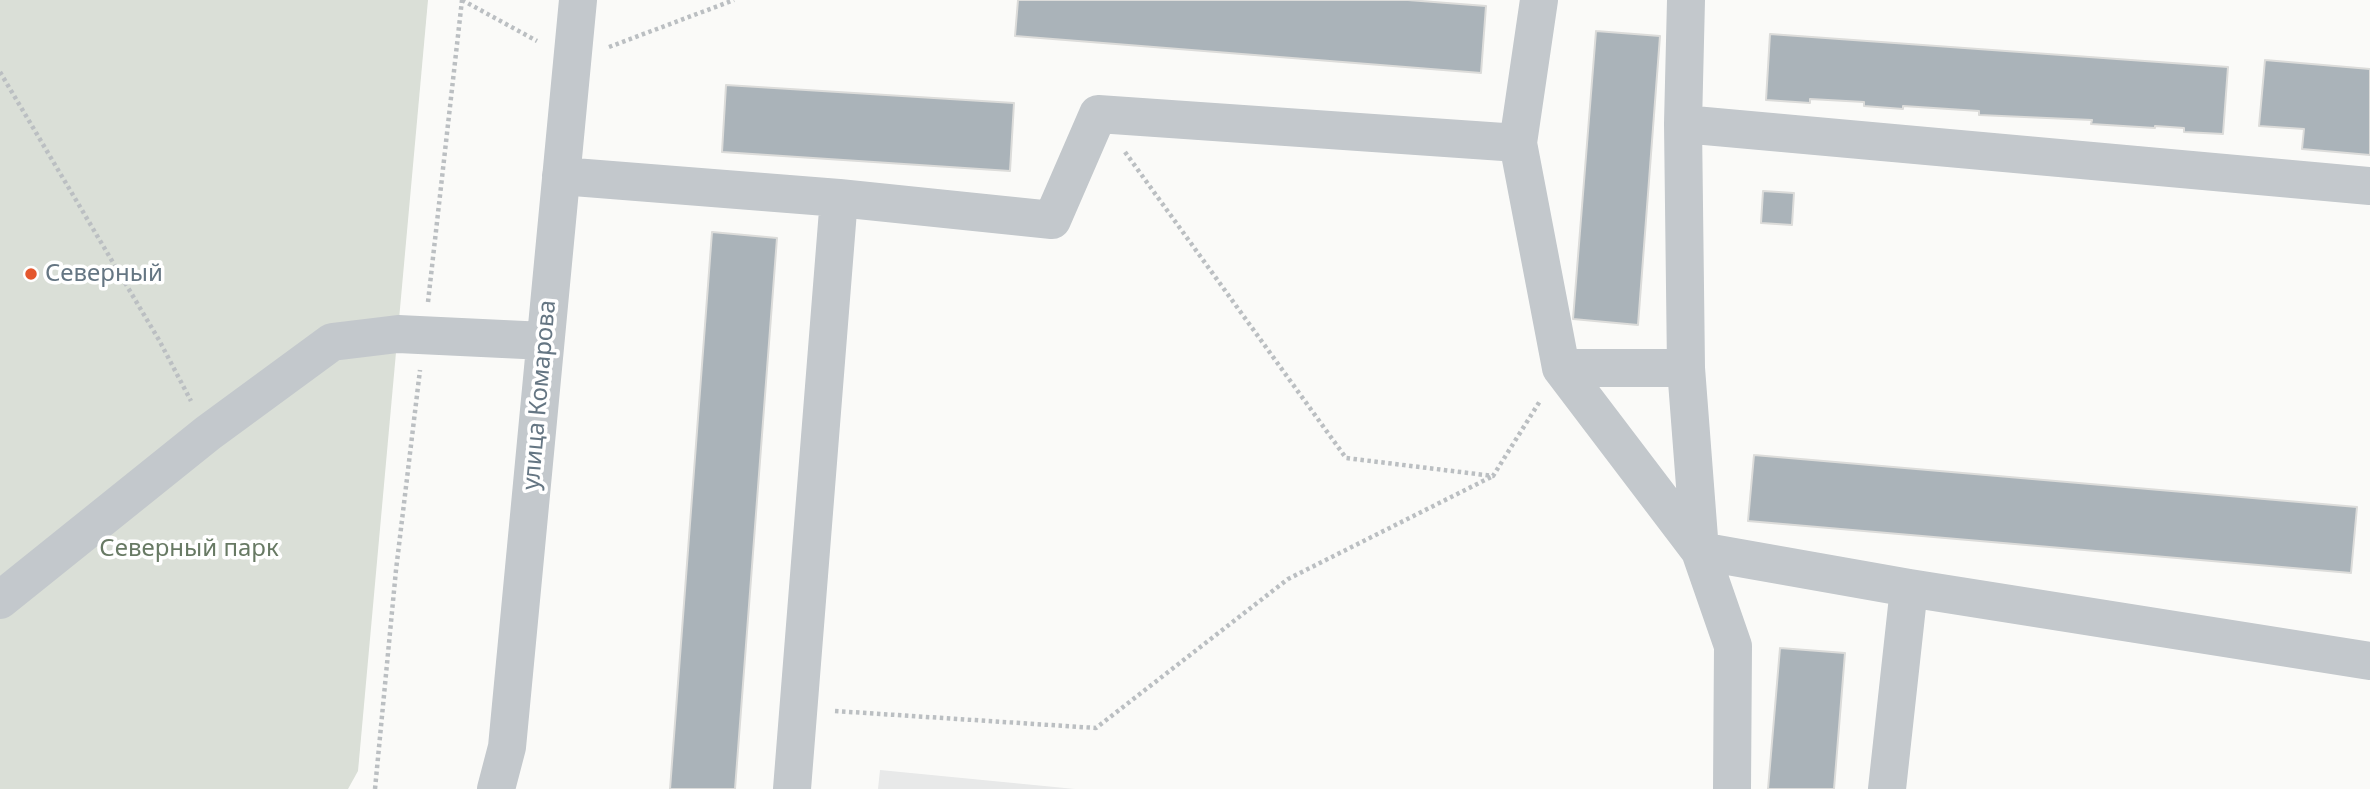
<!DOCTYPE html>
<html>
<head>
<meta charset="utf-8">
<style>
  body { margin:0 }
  canvas { display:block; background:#fafaf8 }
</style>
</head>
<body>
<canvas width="2370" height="789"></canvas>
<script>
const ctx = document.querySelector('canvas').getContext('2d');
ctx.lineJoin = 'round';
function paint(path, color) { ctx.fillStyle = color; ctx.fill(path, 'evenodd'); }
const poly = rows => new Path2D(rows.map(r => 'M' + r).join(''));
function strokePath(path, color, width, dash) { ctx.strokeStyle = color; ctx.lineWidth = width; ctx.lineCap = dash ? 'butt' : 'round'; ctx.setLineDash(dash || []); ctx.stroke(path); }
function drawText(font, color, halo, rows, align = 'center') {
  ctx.font = font + ' "Noto Sans",sans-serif'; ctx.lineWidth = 7; ctx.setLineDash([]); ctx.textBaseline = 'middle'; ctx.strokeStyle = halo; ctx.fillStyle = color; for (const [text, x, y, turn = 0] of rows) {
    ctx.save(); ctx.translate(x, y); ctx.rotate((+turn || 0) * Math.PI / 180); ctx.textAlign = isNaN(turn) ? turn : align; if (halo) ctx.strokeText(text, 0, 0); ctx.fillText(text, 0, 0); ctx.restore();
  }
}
paint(poly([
  [880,770,1075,789,878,789]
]), '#e8e9e9');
paint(poly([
  [0,0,428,0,358,771,348,789,0,789]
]), '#dadfd7');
const building = poly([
  [1018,0,1408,0,1486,6,1481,73,1015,36,1018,0],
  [1596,31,1660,36,1638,325,1573,319,1596,31],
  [1770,34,2228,67,2223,134,2184,132,2184,128,2155,126,2155,128,2091,124,2092,120,1979,115,1979,111,1903,106,1903,109,1864,106,1864,102,1810,99,1810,103,1766,100,1770,34],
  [2265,60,2370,69,2370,155,2302,149,2304,129,2259,126,2265,60],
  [726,85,1014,103,1010,171,722,152,726,85],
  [1763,191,1794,193,1792,225,1761,223,1763,191],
  [712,232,777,238,735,789,670,789,712,232],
  [1754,455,2357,507,2351,573,1748,521,1754,455],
  [1780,648,1845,653,1834,789,1768,789,1780,648]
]);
paint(building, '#aab3b9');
strokePath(building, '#dcdcda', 2);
strokePath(poly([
  [462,0,537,41],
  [609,47,734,0],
  [0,72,159,340,191,401],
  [1125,152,1346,458,1493,476,1540,401],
  [428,302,462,0],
  [835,711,1096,728,1288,579,1493,476],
  [375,789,396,570,420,370]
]), '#bbbfc2', 4.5, [3.5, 3.5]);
strokePath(poly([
  [1539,0,1518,143,1561,368,1700,551,1909,588,2370,661],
  [1686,0,1683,124,1686,368,1700,551,1733,646,1732,789],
  [1683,124,2370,186],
  [561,176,839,198,1052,220,1098,114,1518,143],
  [1561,368,1686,368],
  [0,600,208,433,332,342,398,334,545,341],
  [496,789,507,747,578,0],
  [792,789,839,198],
  [1887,789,1909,588]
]), '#c3c8cc', 38);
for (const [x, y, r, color] of [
  [31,274,7,"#e4572e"]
]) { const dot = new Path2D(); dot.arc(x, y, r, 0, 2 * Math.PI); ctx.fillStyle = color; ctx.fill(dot); strokePath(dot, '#fff', 2.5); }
drawText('24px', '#657683', '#fff', [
  ["Северный",45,274]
], 'left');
drawText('24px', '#657683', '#fff', [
  ["улица Комарова",540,395,-85]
]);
drawText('24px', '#687a64', '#fff', [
  ["Северный парк",189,549]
]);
</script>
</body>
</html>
